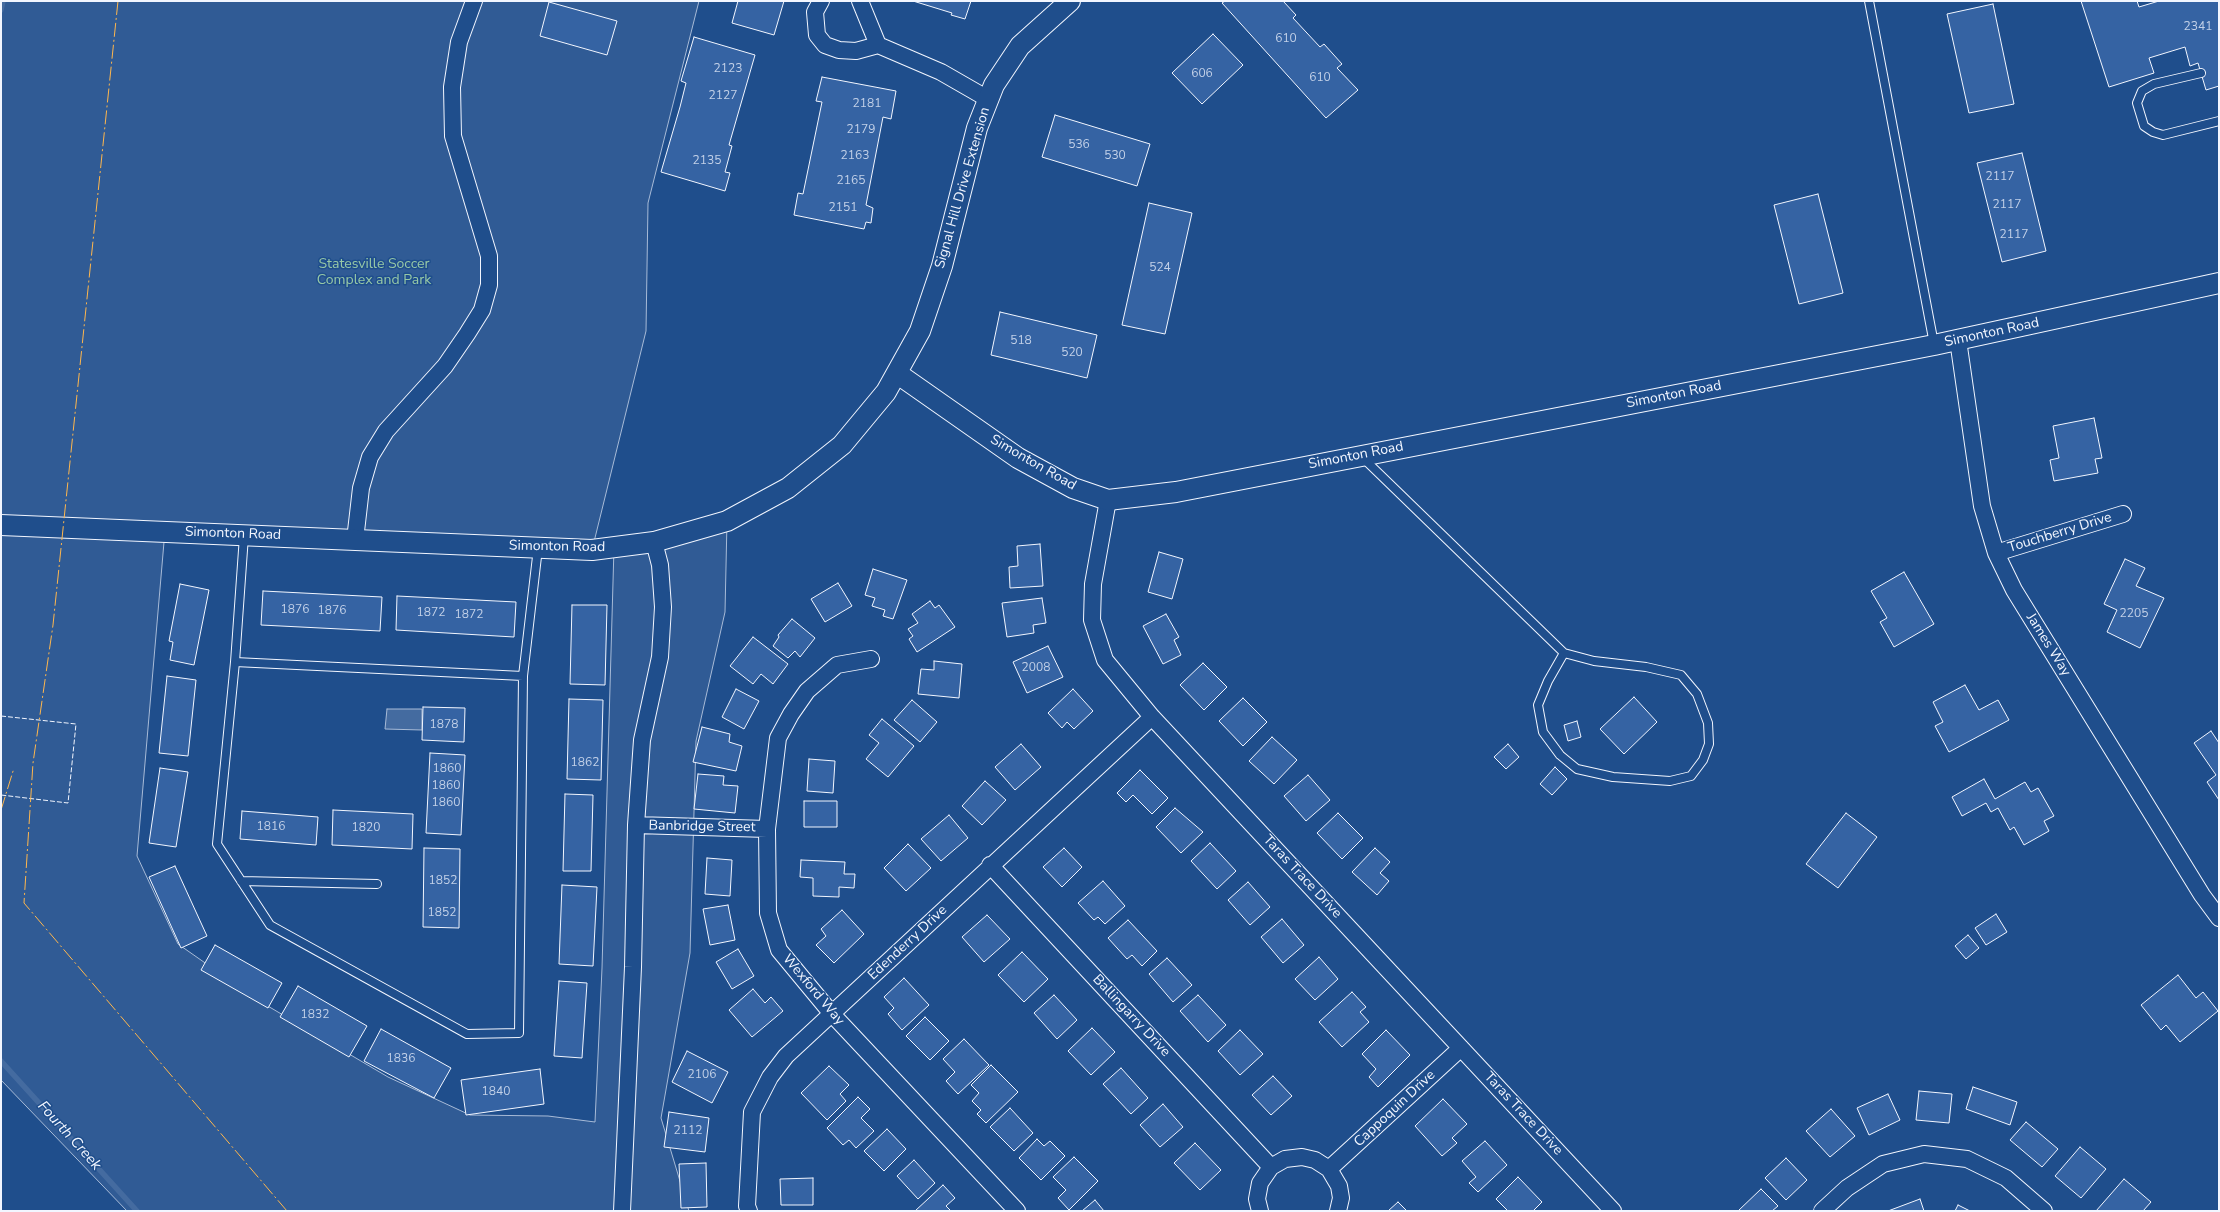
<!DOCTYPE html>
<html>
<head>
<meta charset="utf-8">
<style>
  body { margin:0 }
  #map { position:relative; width:2220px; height:1212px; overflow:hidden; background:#1f4e8c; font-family:"Nunito Sans",sans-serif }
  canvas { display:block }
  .frame { position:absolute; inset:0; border:2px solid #f2f6ff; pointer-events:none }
</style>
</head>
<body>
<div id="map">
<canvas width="2220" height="1212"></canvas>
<div class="frame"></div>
</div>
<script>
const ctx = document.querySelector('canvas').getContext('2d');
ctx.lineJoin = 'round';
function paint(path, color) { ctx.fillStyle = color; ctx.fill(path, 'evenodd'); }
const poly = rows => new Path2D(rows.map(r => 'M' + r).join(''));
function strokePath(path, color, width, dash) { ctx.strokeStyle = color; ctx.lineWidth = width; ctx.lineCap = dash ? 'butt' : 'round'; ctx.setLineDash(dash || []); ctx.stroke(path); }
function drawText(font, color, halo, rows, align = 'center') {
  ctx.font = font + ' "Nunito Sans",sans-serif'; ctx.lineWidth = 3; ctx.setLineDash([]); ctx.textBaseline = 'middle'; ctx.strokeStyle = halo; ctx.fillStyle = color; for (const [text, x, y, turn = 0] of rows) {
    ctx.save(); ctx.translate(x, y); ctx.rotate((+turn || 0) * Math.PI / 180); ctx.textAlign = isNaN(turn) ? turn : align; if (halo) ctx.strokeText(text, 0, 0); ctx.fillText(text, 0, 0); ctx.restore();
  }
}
const built = poly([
  [1,1,699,1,648,203,646,331,592,550,164,542,137,856,178,944,261,1002,388,1077,470,1115,548,1116,595,1122,602,968,614,547,727,521,725,612,696,741,690,953,661,1118,689,1211,127,1211,1,1080,1,1]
]);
paint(built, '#305b95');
strokePath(built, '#a8bbd7', 1);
const water = poly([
  [387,709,422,709,422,730,385,729,387,709]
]);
paint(water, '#446ba0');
strokePath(water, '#a8bbd7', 1);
strokePath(poly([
  [1,10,3,1],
  [1,1061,137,1211]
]), '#446ba0', 5.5);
const building = poly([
  [738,1,784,1,774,35,732,23,738,1],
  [913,1,971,1,965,19,951,15,952,13,913,1],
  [1225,1,1283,1,1296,15,1293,18,1320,47,1324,44,1342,64,1337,68,1358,90,1326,118,1222,3,1225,1],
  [2081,1,2137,1,2139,7,2159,1,2219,1,2219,86,2206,90,2198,63,2190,66,2185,47,2149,58,2154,73,2109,87,2081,1],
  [549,2,617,21,607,55,540,36,549,2],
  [1993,4,2014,104,1969,113,1947,14,1993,4],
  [1213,34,1243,65,1202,104,1172,73,1213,34],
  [694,37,755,55,729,145,732,146,725,172,730,173,725,191,661,172,680,107,686,83,681,81,694,37],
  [822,77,896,91,891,119,883,117,866,205,873,208,871,223,866,222,864,229,794,215,798,193,803,194,822,102,816,101,822,77],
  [1055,115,1150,144,1137,186,1042,157,1055,115],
  [2022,153,2046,251,2002,262,1977,163,2022,153],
  [1818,194,1843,293,1799,304,1774,205,1818,194],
  [1149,203,1192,213,1165,334,1122,325,1149,203],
  [1000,312,1097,335,1087,378,991,355,1000,312],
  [2094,418,2102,458,2095,459,2098,473,2054,481,2050,460,2059,458,2053,426,2094,418],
  [1040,544,1043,586,1010,588,1009,567,1018,566,1017,546,1040,544],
  [1159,552,1183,559,1172,599,1148,592,1159,552],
  [2125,559,2145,568,2136,586,2164,598,2140,648,2107,632,2117,610,2104,604,2125,559],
  [873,569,907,580,893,619,883,616,885,610,872,606,875,598,865,595,873,569],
  [1904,572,1934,624,1894,647,1880,622,1887,618,1871,591,1904,572],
  [838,583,852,606,825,622,811,599,838,583],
  [180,584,209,590,194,665,170,660,173,642,169,641,180,584],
  [263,591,382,597,380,631,261,625,263,591],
  [397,596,516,602,514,637,396,630,397,596],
  [1042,598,1046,623,1033,625,1034,633,1007,637,1002,603,1042,598],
  [930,601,935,608,939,605,955,627,917,652,909,639,913,636,908,629,918,623,912,614,930,601],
  [572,605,607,605,605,685,570,684,572,605],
  [1166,614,1179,637,1174,640,1181,655,1163,664,1143,626,1166,614],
  [792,619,815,638,800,657,795,651,788,658,773,646,779,637,778,635,792,619],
  [753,637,788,664,773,684,761,674,753,684,730,666,753,637],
  [1048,646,1063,677,1027,693,1013,662,1048,646],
  [934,661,962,664,959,698,918,694,921,669,934,670,934,661],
  [1203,663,1227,687,1204,710,1180,685,1203,663],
  [167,676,196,680,188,756,159,753,167,676],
  [1965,685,1979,710,1998,700,2009,720,1949,752,1935,726,1943,722,1933,702,1965,685],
  [736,689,759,701,744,729,722,717,736,689],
  [1073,689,1093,711,1074,729,1067,722,1062,728,1048,713,1073,689],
  [1634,697,1657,722,1624,754,1600,729,1634,697],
  [1243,698,1267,722,1243,746,1219,721,1243,698],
  [569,699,603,700,601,780,567,779,569,699],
  [912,700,937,722,920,742,894,720,912,700],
  [423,707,465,708,464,742,422,740,423,707],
  [882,719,914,746,888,777,866,759,879,743,869,735,882,719],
  [1577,721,1581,737,1568,741,1564,725,1577,721],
  [702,727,730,734,729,742,742,746,736,771,693,762,702,727],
  [2211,731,2219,743,2219,800,2207,782,2216,775,2194,743,2211,731],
  [1272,737,1297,760,1274,784,1249,761,1272,737],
  [1021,744,1041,767,1015,790,995,767,1021,744],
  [1508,744,1519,757,1506,769,1494,757,1508,744],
  [430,753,465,755,461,835,426,833,430,753],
  [809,759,835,761,833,793,807,791,809,759],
  [1555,767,1567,779,1552,795,1540,784,1555,767],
  [160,768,188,772,176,847,149,843,160,768],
  [1140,770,1168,798,1152,814,1133,795,1126,802,1117,793,1140,770],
  [698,774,724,776,723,785,738,786,735,813,694,809,698,774],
  [1308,775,1330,800,1306,821,1284,796,1308,775],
  [1984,779,1995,799,2025,782,2031,792,2038,788,2054,816,2044,821,2049,831,2024,845,2014,827,2010,830,1998,808,1991,812,1986,803,1962,816,1952,797,1984,779],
  [985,781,1006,800,982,825,962,806,985,781],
  [565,794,593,795,591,871,563,871,565,794],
  [804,801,837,801,837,827,804,827,804,801],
  [1175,808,1203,832,1181,853,1156,827,1175,808],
  [333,810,413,814,412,849,332,845,333,810],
  [242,811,318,817,316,845,240,839,242,811],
  [1338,813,1363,838,1342,859,1317,833,1338,813],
  [1846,813,1877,837,1838,888,1806,864,1846,813],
  [949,815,968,838,941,861,921,839,949,815],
  [1210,843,1236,871,1217,889,1191,861,1210,843],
  [908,844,931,868,906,891,884,868,908,844],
  [424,848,460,849,459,928,423,927,424,848],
  [1064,848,1082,867,1062,887,1043,867,1064,848],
  [1375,848,1390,862,1380,873,1389,881,1377,895,1352,872,1375,848],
  [707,858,732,860,730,896,705,894,707,858],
  [801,860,845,862,844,874,855,874,854,888,839,887,839,897,813,896,813,878,800,877,801,860],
  [175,866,207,936,181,948,149,877,175,866],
  [1103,881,1125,906,1105,924,1098,917,1094,920,1078,903,1103,881],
  [1248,882,1270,907,1250,925,1228,900,1248,882],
  [562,885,597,887,593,966,559,964,562,885],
  [728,905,735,940,710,945,703,909,728,905],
  [842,910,864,934,834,963,816,945,826,936,821,929,842,910],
  [1996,914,2007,932,1986,945,1975,928,1996,914],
  [987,915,1010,939,984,962,962,937,987,915],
  [1282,919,1304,945,1283,963,1261,937,1282,919],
  [1128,920,1157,951,1142,966,1132,955,1127,959,1108,938,1128,920],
  [1968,935,1979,948,1966,959,1955,946,1968,935],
  [215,945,282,983,268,1008,201,970,215,945],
  [738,949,754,976,732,989,716,962,738,949],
  [1022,952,1048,979,1024,1002,998,975,1022,952],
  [1319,957,1338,979,1315,1000,1295,979,1319,957],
  [1167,958,1192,985,1173,1002,1149,974,1167,958],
  [2178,975,2196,998,2203,992,2218,1011,2180,1042,2166,1025,2161,1030,2141,1005,2178,975],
  [904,978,929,1005,902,1030,888,1014,894,1008,884,997,904,978],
  [559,981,587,983,582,1058,554,1056,559,981],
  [298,986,367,1026,349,1057,280,1017,298,986],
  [753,989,765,1003,771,997,783,1011,752,1037,729,1010,753,989],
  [1352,992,1366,1007,1360,1012,1369,1022,1342,1047,1319,1022,1352,992],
  [1054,995,1077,1020,1057,1039,1034,1013,1054,995],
  [1198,995,1226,1025,1208,1042,1180,1011,1198,995],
  [925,1017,949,1041,930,1060,906,1036,925,1017],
  [1092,1028,1115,1052,1091,1075,1068,1051,1092,1028],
  [381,1029,451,1068,434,1098,364,1061,381,1029],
  [1240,1030,1263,1054,1240,1075,1218,1051,1240,1030],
  [1386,1030,1410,1055,1378,1087,1369,1077,1376,1069,1362,1054,1386,1030],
  [964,1039,989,1065,958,1094,946,1081,955,1072,943,1059,964,1039],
  [687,1051,728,1072,712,1103,672,1082,687,1051],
  [991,1065,1018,1092,986,1123,977,1114,981,1110,972,1101,979,1093,971,1085,991,1065],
  [829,1066,849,1085,840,1094,846,1101,827,1120,801,1093,829,1066],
  [1121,1068,1148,1098,1131,1114,1103,1084,1121,1068],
  [540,1069,544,1104,466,1115,461,1080,540,1069],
  [1273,1076,1292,1096,1271,1115,1252,1095,1273,1076],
  [1973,1087,2017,1102,2010,1125,1966,1109,1973,1087],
  [1919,1091,1952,1094,1949,1123,1916,1120,1919,1091],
  [1888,1094,1900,1120,1869,1135,1857,1108,1888,1094],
  [858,1097,870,1109,861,1118,874,1131,856,1148,849,1140,843,1145,827,1128,858,1097],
  [1443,1099,1467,1124,1452,1138,1457,1143,1442,1156,1415,1126,1443,1099],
  [1163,1104,1183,1127,1160,1147,1140,1125,1163,1104],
  [1010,1108,1033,1133,1014,1151,990,1127,1010,1108],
  [1831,1109,1855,1136,1830,1157,1806,1131,1831,1109],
  [669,1112,709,1118,705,1152,664,1147,669,1112],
  [2026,1122,2058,1149,2042,1167,2010,1140,2026,1122],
  [887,1129,906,1149,884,1171,864,1151,887,1129],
  [1037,1139,1044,1146,1050,1141,1065,1156,1041,1180,1019,1158,1037,1139],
  [1485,1141,1507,1165,1478,1192,1469,1183,1476,1177,1462,1161,1485,1141],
  [1195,1143,1221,1170,1200,1190,1174,1163,1195,1143],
  [2080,1147,2106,1169,2081,1198,2055,1176,2080,1147],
  [1074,1157,1098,1181,1069,1210,1058,1198,1066,1190,1053,1177,1074,1157],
  [1786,1158,1807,1180,1786,1200,1765,1178,1786,1158],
  [914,1160,935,1183,918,1199,897,1176,914,1160],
  [706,1163,707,1207,681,1208,679,1164,706,1163],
  [1518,1177,1542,1202,1533,1211,1508,1211,1496,1199,1518,1177],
  [813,1178,813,1205,781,1205,780,1179,813,1178],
  [2124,1179,2151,1202,2143,1211,2096,1211,2124,1179],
  [943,1185,955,1198,946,1206,951,1211,915,1211,943,1185],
  [1761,1189,1778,1206,1772,1211,1738,1211,1761,1189],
  [1920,1199,1924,1211,1888,1211,1920,1199],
  [1095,1200,1104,1211,1082,1211,1095,1200],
  [1398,1202,1407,1211,1388,1211,1398,1202],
  [1958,1205,1970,1211,1955,1211,1958,1205]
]);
paint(building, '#3563a3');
strokePath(building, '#f2f6ff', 1);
const service = poly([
  [1869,1,1934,344],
  [2201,73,2154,84,2142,91,2137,103,2144,126,2153,132,2163,135,2219,121],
  [1362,457,1564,653,1594,661,1646,667,1681,675,1697,694,1708,723,1709,744,1703,760,1691,776,1670,781,1613,777,1577,769,1560,755,1543,732,1538,705,1548,681,1564,653],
  [235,662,523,676,519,1033,467,1034,270,925,217,844,235,662,244,536],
  [523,676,538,548],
  [241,881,377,884]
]);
const minor = poly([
  [821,1,815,12,817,35,825,45,839,50,856,51,878,45,860,1],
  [878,45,941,72,988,99],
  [1958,340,1982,506,1996,553,2014,590,2202,895,2219,918],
  [1108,500,1093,584,1092,620,1105,660,1152,717,1613,1211],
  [355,540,361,488,370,457,386,431,445,366,467,334,482,310,489,285,489,256,453,136,452,87,459,42,474,1],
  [1996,553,2123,514],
  [871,659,837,665,807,691,791,714,778,738,767,829,768,913,779,950,832,1014,1017,1211],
  [636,825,767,829],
  [990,865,1271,1167],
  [1329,1169,1461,1048],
  [622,1211,633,967,636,825,642,740,660,657,663,607,660,565,654,542],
  [749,1211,747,1206,752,1112,770,1077,786,1056,1152,717],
  [1260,1211,1257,1199,1260,1183,1271,1167,1285,1159,1302,1157,1315,1160,1329,1169,1339,1186,1341,1198,1338,1211],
  [1822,1211,1847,1188,1883,1164,1924,1154,1967,1159,2006,1178,2044,1211]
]);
const tertiary = poly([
  [898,374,1018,458,1073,488,1108,500,1176,492,1934,345,2219,283],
  [1,525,592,550,654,542,727,521,788,488,842,445,886,392,920,331,942,266,977,128,994,85,1020,46,1070,1]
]);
strokePath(service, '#f2f6ff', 10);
strokePath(minor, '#f2f6ff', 18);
strokePath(tertiary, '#f2f6ff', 22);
strokePath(service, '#1f4e8c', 8);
strokePath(minor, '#1f4e8c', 16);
strokePath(tertiary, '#1f4e8c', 20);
strokePath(poly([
  [1,716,76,724,68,803,1,795]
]), '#f2f6ff', 1, [5, 2]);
strokePath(poly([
  [118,1,53,625,33,763,24,903,287,1211],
  [1,810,14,768]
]), '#ffb74d', 1, [14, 3, 2, 3]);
drawText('12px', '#c3d1e8', null, [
  ["2341",2198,27],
  ["610",1286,39],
  ["2123",728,69],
  ["606",1202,74],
  ["610",1320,78],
  ["2127",723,96],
  ["2181",867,104],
  ["2179",861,130],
  ["536",1079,145],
  ["2163",855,156],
  ["530",1115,156],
  ["2135",707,161],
  ["2117",2000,177],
  ["2165",851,181],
  ["2117",2007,205],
  ["2151",843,208],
  ["2117",2014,235],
  ["524",1160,268],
  ["518",1021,341],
  ["520",1072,353],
  ["1876",295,610],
  ["1876",332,611],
  ["1872",431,613],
  ["2205",2134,614],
  ["1872",469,615],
  ["2008",1036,668],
  ["1878",444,725],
  ["1862",585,763],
  ["1860",447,769],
  ["1860",446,786],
  ["1860",446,803],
  ["1816",271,827],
  ["1820",366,828],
  ["1852",443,881],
  ["1852",442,913],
  ["1832",315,1015],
  ["1836",401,1059],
  ["2106",702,1075],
  ["1840",496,1092],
  ["2112",688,1131]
]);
drawText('14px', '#f2f6ff', '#1f4e8c', [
  ["Signal Hill Drive Extension",963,188,-74],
  ["Simonton Road",1992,333,-12],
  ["Simonton Road",1674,395,-11],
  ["Simonton Road",1356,456,-11],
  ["Simonton Road",1033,463,30],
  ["Touchberry Drive",2060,533,-17],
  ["Simonton Road",233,534,2],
  ["Simonton Road",557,547,1],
  ["James Way",2048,645,58],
  ["Banbridge Street",702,827,1],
  ["Taras Trace Drive",1302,877,47],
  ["Edenderry Drive",908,943,-43],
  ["Wexford Way",813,990,50],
  ["Ballingarry Drive",1131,1016,47],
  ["Cappoquin Drive",1395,1109,-43],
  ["Taras Trace Drive",1523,1114,47]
]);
drawText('14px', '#97c8a6', '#1f4e8c', [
  ["Statesville Soccer",374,265],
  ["Complex and Park",374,281]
]);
drawText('italic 15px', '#f2f6ff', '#1f4e8c', [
  ["Fourth Creek",69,1136,48]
]);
</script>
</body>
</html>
